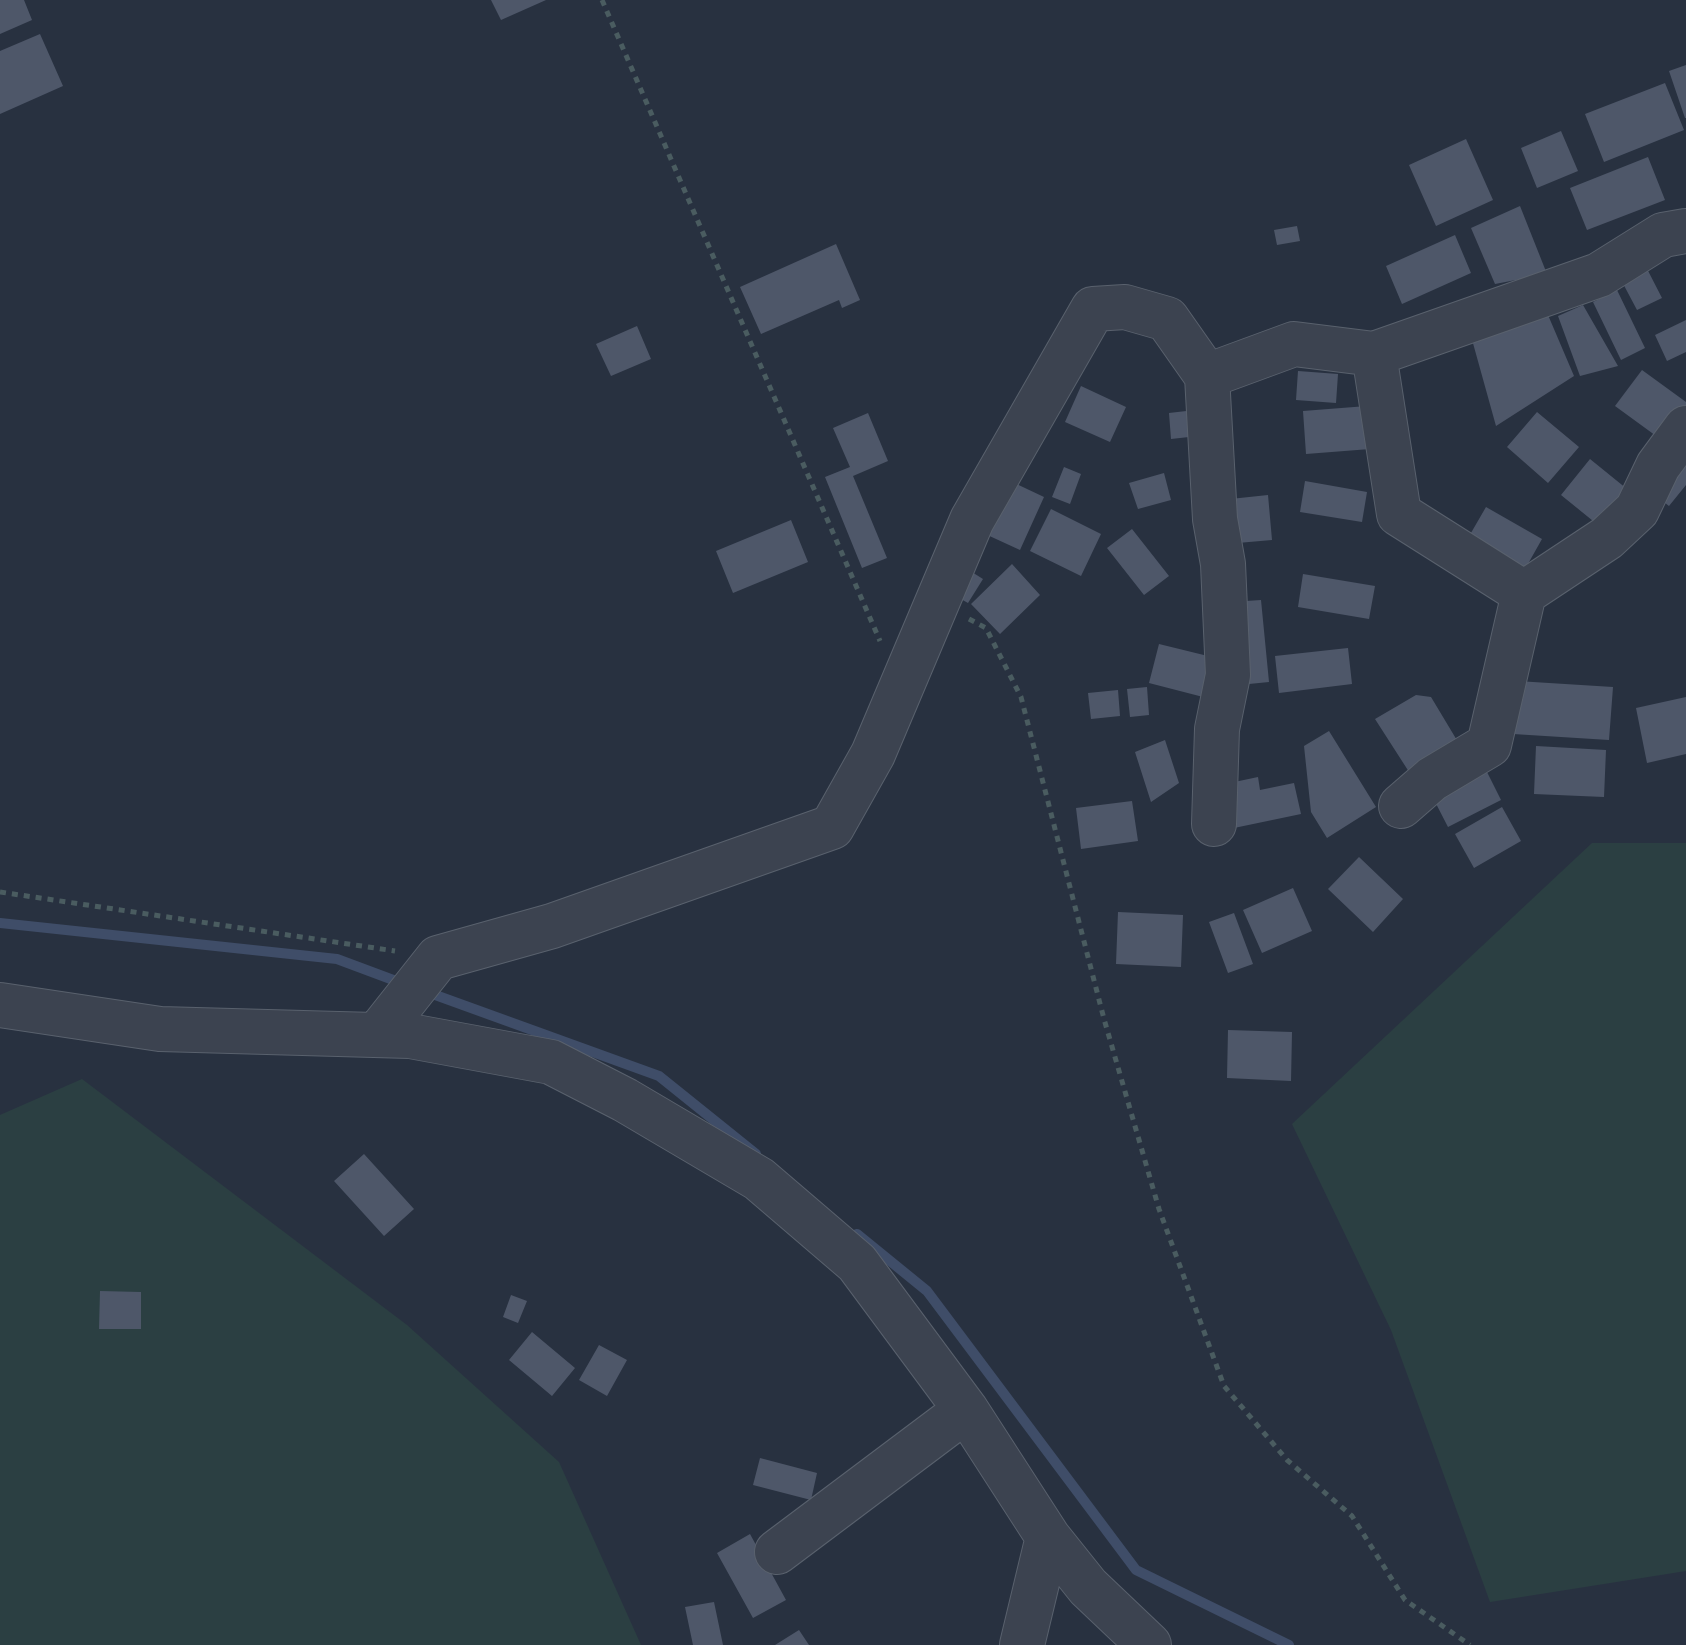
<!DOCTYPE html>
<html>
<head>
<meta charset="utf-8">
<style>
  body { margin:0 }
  canvas { display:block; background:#283140 }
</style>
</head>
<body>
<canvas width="1686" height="1645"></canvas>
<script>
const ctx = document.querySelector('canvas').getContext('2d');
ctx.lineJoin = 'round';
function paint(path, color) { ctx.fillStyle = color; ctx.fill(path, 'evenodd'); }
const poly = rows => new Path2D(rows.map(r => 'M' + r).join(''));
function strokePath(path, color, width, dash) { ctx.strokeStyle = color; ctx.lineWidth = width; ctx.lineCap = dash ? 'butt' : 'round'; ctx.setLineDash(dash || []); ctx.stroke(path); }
paint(poly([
  [1592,843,1686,843,1686,1571,1490,1602,1391,1330,1292,1124],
  [82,1079,407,1325,559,1462,641,1645,0,1645,0,1115]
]), '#2b3f42');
strokePath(poly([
  [0,923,337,959,404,984],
  [427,992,659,1076,756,1154],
  [857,1234,927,1291,1136,1570,1289,1645]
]), '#3f4d68', 10);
paint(poly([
  [0,0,24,0,32,20,0,34],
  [491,0,546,0,501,20],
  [40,34,63,86,0,114,0,51],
  [1686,65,1686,118,1685,118,1669,71],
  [1665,83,1684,130,1604,162,1585,114],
  [1561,131,1578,171,1537,188,1521,148],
  [1466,139,1493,200,1436,226,1409,165],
  [1648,157,1665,200,1587,230,1570,188],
  [1520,206,1547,274,1495,284,1471,228],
  [1297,226,1300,241,1277,245,1274,230],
  [1455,235,1471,273,1402,304,1386,266],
  [836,244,860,300,842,308,839,300,761,334,740,287],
  [1644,263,1662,298,1637,310,1619,276],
  [1617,290,1645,348,1621,360,1593,302],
  [1583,305,1618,366,1580,376,1558,316],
  [1548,315,1574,376,1496,426,1471,336],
  [1686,320,1686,352,1667,361,1655,335],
  [637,326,651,359,611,376,596,344],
  [1642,370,1686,402,1686,409,1663,441,1615,406],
  [1298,371,1338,374,1336,403,1296,400],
  [1081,386,1126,407,1110,442,1065,422],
  [1367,406,1370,449,1306,454,1303,411],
  [1195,410,1198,436,1171,439,1169,413],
  [1537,412,1579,447,1548,483,1507,447],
  [868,413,888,461,853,476,887,558,862,568,825,477,850,467,833,428],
  [1686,449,1686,485,1669,506,1651,492],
  [1590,459,1627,489,1598,525,1561,495],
  [1064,467,1081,474,1070,504,1052,497],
  [1164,473,1171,500,1138,509,1129,483],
  [1008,480,1044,497,1020,550,983,533],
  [1305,481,1367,492,1362,522,1300,512],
  [1268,495,1272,540,1226,544,1221,500],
  [1486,507,1542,539,1520,578,1464,545],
  [1051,509,1101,534,1081,576,1030,551],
  [791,520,808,562,733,593,716,551],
  [1132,529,1169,576,1144,595,1107,548],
  [1012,564,1040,595,1000,634,971,604],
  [967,569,983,579,968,603,952,594],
  [1303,574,1375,586,1369,619,1298,607],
  [1261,600,1269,682,1239,685,1231,602],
  [1159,644,1216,658,1207,698,1149,683],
  [1348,648,1352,684,1279,693,1275,656],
  [1517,681,1613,687,1609,740,1513,734],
  [1147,687,1149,715,1130,717,1127,689],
  [1118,690,1120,716,1091,719,1088,693],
  [1416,695,1431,697,1461,747,1411,775,1375,719],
  [1686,697,1686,754,1647,763,1636,708],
  [1329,731,1376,807,1327,838,1311,812,1304,746],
  [1165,740,1179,783,1151,802,1135,752],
  [1536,746,1606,750,1604,797,1534,794],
  [1483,764,1501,800,1448,827,1430,792],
  [1258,777,1260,790,1294,783,1301,814,1234,828,1225,784],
  [1132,801,1138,841,1081,849,1076,808],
  [1502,807,1521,841,1474,868,1455,834],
  [1359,857,1403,899,1373,932,1328,889],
  [1293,888,1312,931,1262,953,1243,910],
  [1118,912,1183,915,1181,967,1116,964],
  [1234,913,1253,964,1228,973,1209,922],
  [1228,1030,1292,1032,1291,1081,1227,1078],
  [364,1154,414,1209,384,1236,334,1181],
  [100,1291,141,1292,141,1329,99,1329],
  [511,1295,527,1301,518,1323,503,1317],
  [532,1332,575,1368,552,1396,509,1360],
  [599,1345,627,1360,607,1396,579,1380],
  [760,1458,817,1473,811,1500,753,1485],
  [750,1534,786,1600,753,1618,717,1553],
  [714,1602,723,1645,693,1645,685,1607],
  [799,1630,809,1645,775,1645]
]), '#4e5769');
const minor = poly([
  [1374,354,1399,514,1524,593,1607,538,1637,510,1658,466,1686,428],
  [1207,376,1215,519,1223,564,1228,675,1217,729,1214,824],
  [1401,806,1432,779,1489,745,1524,593],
  [0,1005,160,1029,410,1036,551,1062,625,1100,759,1179,857,1263,966,1410,1048,1537,1088,1587,1149,1645],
  [377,1035,438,958,552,926,832,827,873,754,972,520,1093,309,1125,307,1167,319,1207,376,1294,344,1374,354,1599,275,1663,235,1686,231],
  [777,1552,966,1410],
  [1022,1645,1048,1537]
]);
strokePath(minor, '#59616d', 46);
strokePath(poly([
  [602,0,880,641],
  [969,619,986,628,1021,697,1104,1019,1159,1209,1224,1386,1287,1460,1352,1516,1405,1600,1470,1645],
  [0,892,395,951]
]), '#4a5c60', 5, [6, 6]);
strokePath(minor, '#3c4350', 44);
</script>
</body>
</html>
